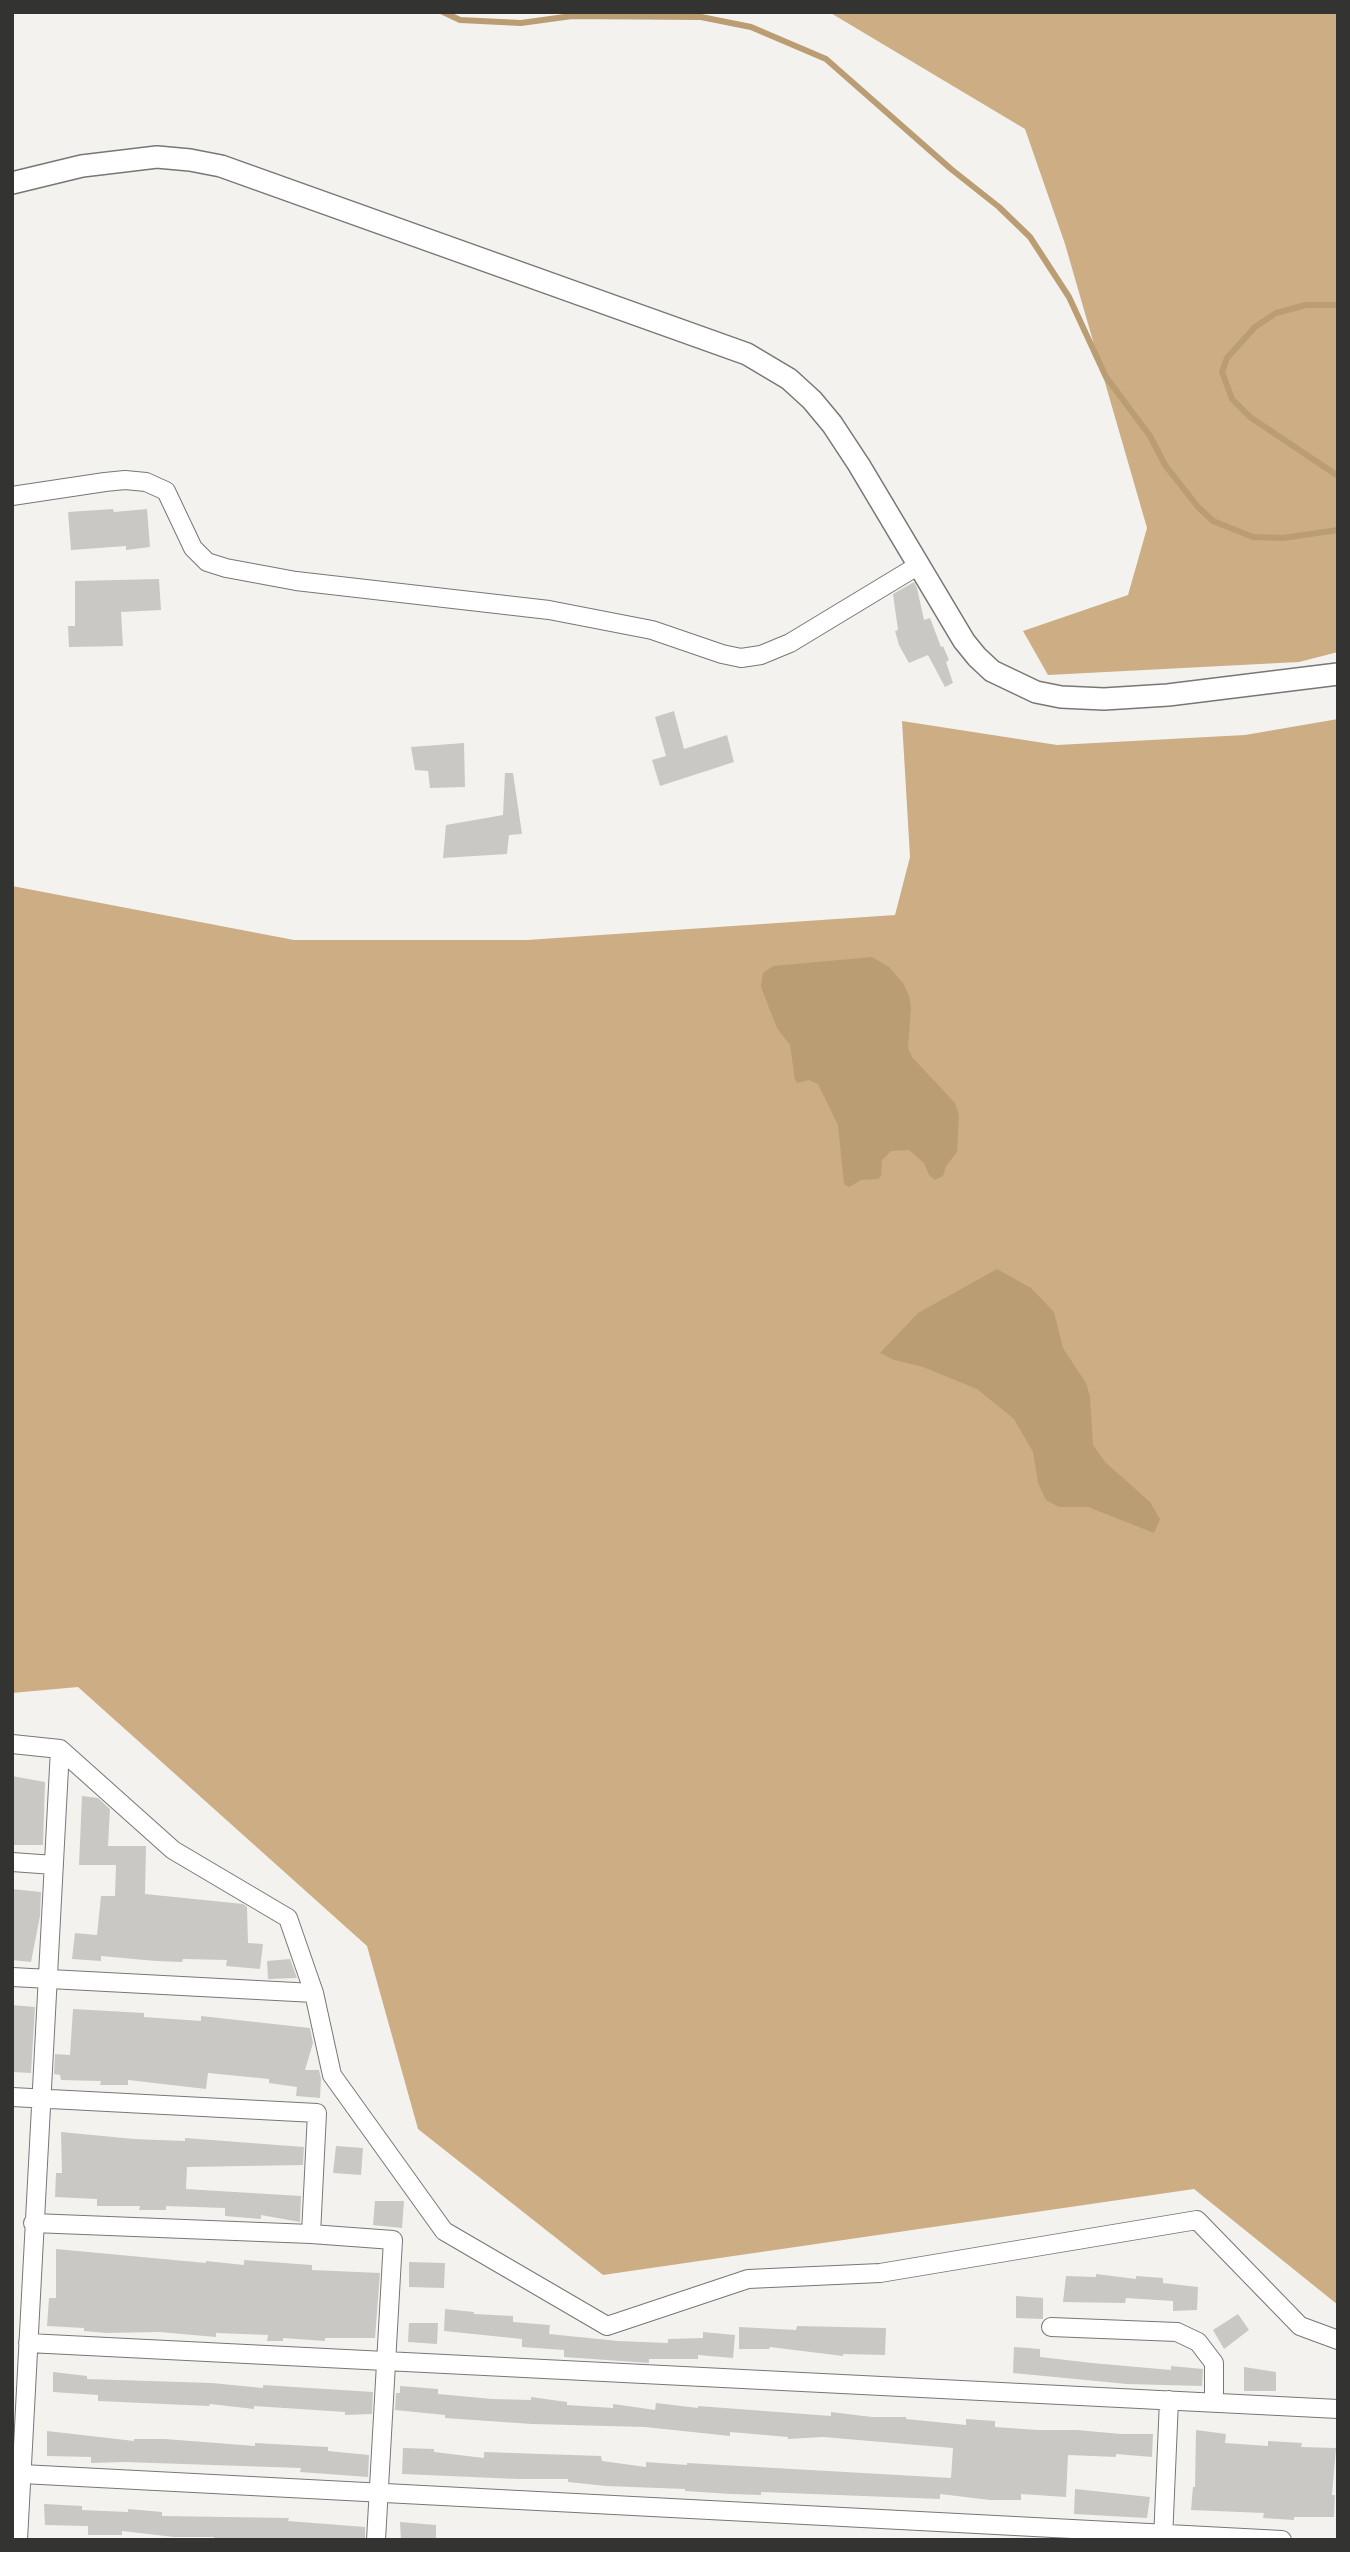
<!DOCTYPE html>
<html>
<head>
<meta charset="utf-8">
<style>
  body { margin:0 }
  #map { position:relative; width:1350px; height:2552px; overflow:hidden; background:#f4f2ef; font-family:"PT Sans Narrow",sans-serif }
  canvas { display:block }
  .frame { position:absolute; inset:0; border:14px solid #333331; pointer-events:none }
</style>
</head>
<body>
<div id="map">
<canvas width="1350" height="2552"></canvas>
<div class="frame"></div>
</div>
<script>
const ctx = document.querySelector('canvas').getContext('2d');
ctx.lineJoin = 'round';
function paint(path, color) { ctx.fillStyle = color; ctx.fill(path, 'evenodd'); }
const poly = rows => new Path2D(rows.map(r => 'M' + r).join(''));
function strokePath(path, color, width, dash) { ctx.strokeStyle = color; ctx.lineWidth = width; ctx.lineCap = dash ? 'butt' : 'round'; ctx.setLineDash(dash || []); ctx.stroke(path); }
paint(poly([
  [829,12,1338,12,1338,652,1299,662,1048,675,1023,631,1128,595,1147,528,1065,244,1025,129],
  [1338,719,1338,2305,1194,2189,603,2275,418,2129,367,1946,78,1687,12,1693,12,886,294,940,527,940,895,915,910,857,902,721,1057,745,1245,735]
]), '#cdae84');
paint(poly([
  [872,957,889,967,903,983,909,996,911,1008,908,1048,912,1057,955,1103,959,1115,957,1152,946,1166,943,1176,935,1180,929,1175,924,1163,909,1150,891,1151,882,1160,881,1176,878,1179,861,1180,849,1187,844,1184,838,1125,818,1084,809,1080,798,1083,795,1080,790,1045,777,1028,761,987,763,973,773,966],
  [997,1269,1031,1288,1054,1312,1063,1348,1086,1383,1090,1397,1093,1445,1105,1462,1150,1502,1160,1519,1154,1533,1088,1507,1059,1507,1046,1500,1038,1483,1033,1452,1014,1419,977,1389,923,1367,894,1360,880,1353,918,1313]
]), '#bb9d73');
strokePath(poly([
  [443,12,460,20,521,23,572,16,701,17,751,27,826,59,951,169,999,207,1030,237,1069,297,1106,377,1150,436,1165,465,1198,507,1213,521,1253,537,1283,538,1338,530],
  [1338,305,1306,305,1276,313,1255,327,1227,358,1222,372,1232,399,1250,417,1338,476]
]), '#bb9d73', 6);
paint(poly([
  [113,509,114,512,147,509,150,547,126,550,126,546,71,550,68,512],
  [159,579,161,610,121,612,123,646,69,647,68,626,75,626,75,581],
  [914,582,917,588,924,620,930,618,941,647,943,646,949,660,946,662,953,683,945,687,928,655,909,663,899,645,895,631,898,630,893,594],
  [674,711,684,749,727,735,734,762,660,786,652,760,666,756,655,717],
  [464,743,465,787,430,788,428,771,415,770,411,747],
  [505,773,513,773,522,834,509,835,507,854,443,858,446,825,503,815],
  [12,1776,45,1782,43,1845,12,1845],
  [82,1796,98,1798,110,1809,108,1846,146,1846,145,1894,243,1904,247,1907,248,1943,263,1944,260,1969,226,1966,227,1960,183,1959,182,1962,156,1961,101,1956,101,1961,72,1959,75,1933,97,1935,101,1896,115,1896,116,1865,79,1865],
  [12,1889,41,1892,40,1916,31,1962,12,1960],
  [290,1959,297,1978,268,1979,267,1961],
  [12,2005,35,2007,31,2073,12,2072],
  [73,2009,144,2013,144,2017,201,2021,201,2016,310,2028,313,2043,305,2070,319,2070,321,2079,320,2098,296,2096,297,2087,269,2083,269,2079,208,2073,206,2089,128,2080,128,2085,100,2085,101,2081,61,2080,60,2075,54,2074,55,2054,70,2055],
  [61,2132,134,2139,185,2141,185,2138,304,2147,303,2165,187,2167,186,2189,301,2196,300,2222,261,2215,261,2219,225,2216,225,2208,166,2206,166,2210,139,2210,140,2206,97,2206,97,2199,55,2197,56,2173,62,2173],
  [336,2146,363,2148,361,2175,333,2173],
  [375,2201,404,2201,402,2228,373,2225],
  [56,2249,206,2263,206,2261,244,2265,244,2260,298,2264,312,2265,312,2270,380,2273,375,2338,325,2338,325,2341,283,2338,283,2341,267,2341,268,2335,216,2333,216,2337,159,2332,106,2333,84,2331,84,2328,47,2326,49,2298,56,2298],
  [409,2262,445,2263,444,2288,409,2287],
  [1096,2274,1136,2279,1136,2276,1163,2278,1163,2283,1198,2287,1197,2310,1173,2311,1173,2301,1126,2298,1125,2303,1063,2302,1066,2276,1096,2277],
  [1016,2296,1043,2298,1043,2319,1016,2318],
  [445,2309,474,2312,474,2314,513,2316,513,2322,550,2325,549,2334,618,2341,668,2343,668,2339,703,2338,703,2332,735,2335,733,2358,698,2355,698,2359,649,2359,649,2363,564,2357,564,2350,522,2347,522,2339,444,2331],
  [1238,2314,1249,2330,1224,2349,1213,2330],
  [409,2323,438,2323,437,2344,408,2342],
  [797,2326,886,2328,885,2355,843,2354,843,2356,770,2347,769,2349,739,2349,739,2327,796,2330],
  [1014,2347,1040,2349,1040,2357,1092,2363,1171,2370,1171,2366,1203,2369,1202,2386,1127,2384,1013,2373],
  [1244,2367,1276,2372,1276,2391,1244,2391],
  [53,2372,87,2376,87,2379,212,2383,263,2388,263,2385,373,2392,372,2414,345,2415,345,2412,254,2406,254,2409,210,2404,209,2406,98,2401,98,2395,53,2392],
  [400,2386,438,2389,438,2394,492,2399,531,2400,531,2397,567,2402,567,2405,613,2408,613,2404,655,2410,656,2403,698,2408,698,2406,831,2416,831,2412,872,2417,906,2417,906,2419,966,2425,966,2419,995,2421,995,2427,1038,2430,1077,2430,1121,2434,1153,2434,1152,2457,1116,2454,1116,2457,1068,2455,1066,2497,1021,2494,1021,2500,990,2500,940,2494,940,2499,761,2492,761,2495,731,2494,685,2491,685,2489,606,2486,568,2482,568,2479,518,2479,402,2474,403,2448,434,2449,434,2452,484,2458,484,2452,601,2456,602,2461,646,2467,646,2462,687,2465,687,2463,951,2478,953,2448,823,2437,788,2439,788,2437,730,2432,730,2436,645,2427,532,2424,445,2418,445,2415,395,2410,396,2393,400,2393],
  [1196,2430,1226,2434,1225,2443,1268,2446,1268,2441,1302,2443,1301,2447,1336,2448,1332,2495,1335,2495,1334,2517,1294,2517,1294,2520,1263,2518,1264,2513,1191,2510,1193,2487,1195,2487],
  [47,2431,134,2441,134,2439,165,2439,255,2446,255,2443,328,2447,328,2451,369,2455,368,2477,300,2472,301,2468,124,2462,91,2463,91,2457,47,2456],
  [1075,2489,1150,2497,1147,2518,1074,2514],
  [44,2504,82,2506,82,2510,128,2512,128,2509,162,2512,162,2516,289,2518,288,2521,365,2527,365,2540,236,2540,214,2539,214,2537,174,2537,122,2531,122,2535,88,2535,88,2526,45,2525],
  [400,2522,436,2525,436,2540,401,2540]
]), '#cac8c5');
const minor = poly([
  [12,496,105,482,125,480,146,482,166,491,193,548,207,562,226,568,296,581,549,610,652,630,722,654,741,658,761,655,790,643,919,565],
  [12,1744,60,1749,18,2540],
  [60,1749,173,1850,288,1918,314,1993,332,2075,444,2231,607,2326,748,2279,880,2273,1197,2220,1300,2326,1338,2340],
  [12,1862,54,1865],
  [12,1977,314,1993],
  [12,2097,317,2113,311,2234,393,2240,376,2540],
  [33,2223,311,2234],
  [1051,2327,1177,2332,1198,2342,1214,2363,1214,2402],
  [28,2343,1338,2409],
  [22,2474,1282,2540],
  [1163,2540,1169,2400]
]);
const tertiary = poly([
  [12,183,82,166,157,157,190,160,221,166,747,354,789,379,812,400,832,424,859,465,964,641,977,657,992,671,1036,692,1061,697,1104,699,1168,695,1338,674]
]);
strokePath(minor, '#797775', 20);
strokePath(tertiary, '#797775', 24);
strokePath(minor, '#fff', 18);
strokePath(tertiary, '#fff', 21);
</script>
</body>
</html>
